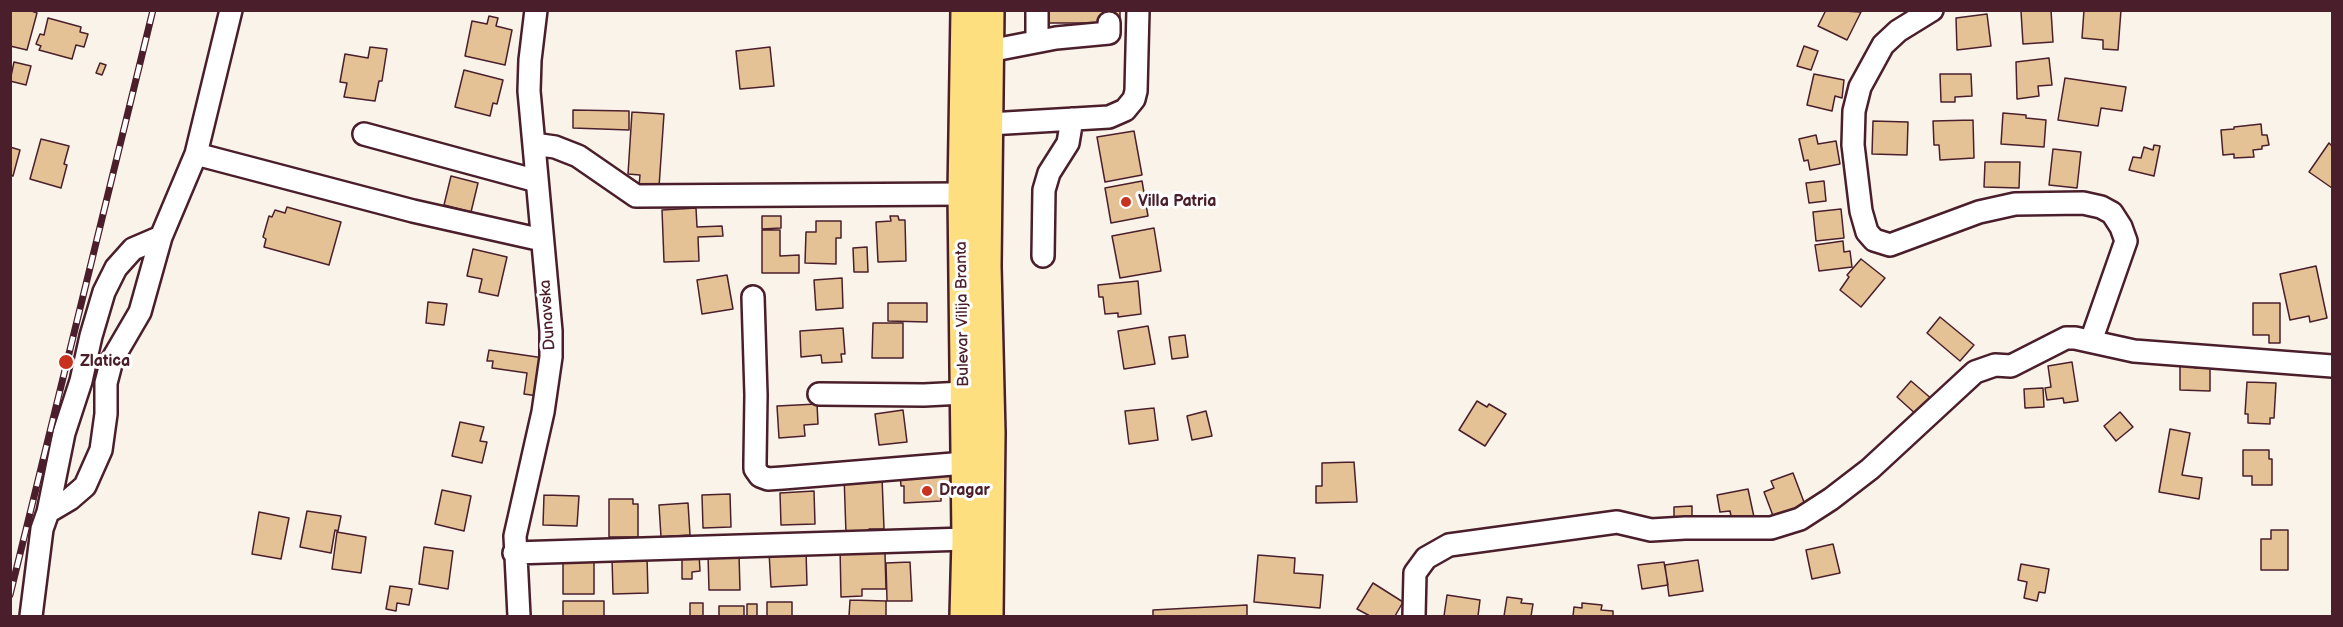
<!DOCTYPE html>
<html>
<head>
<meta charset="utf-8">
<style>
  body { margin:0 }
  #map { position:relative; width:2343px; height:627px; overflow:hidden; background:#faf3ea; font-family:"Balsamiq Sans",sans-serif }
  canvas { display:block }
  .frame { position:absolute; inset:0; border:12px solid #4a1f2b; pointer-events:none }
</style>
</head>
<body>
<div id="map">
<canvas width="2343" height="627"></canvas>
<div class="frame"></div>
</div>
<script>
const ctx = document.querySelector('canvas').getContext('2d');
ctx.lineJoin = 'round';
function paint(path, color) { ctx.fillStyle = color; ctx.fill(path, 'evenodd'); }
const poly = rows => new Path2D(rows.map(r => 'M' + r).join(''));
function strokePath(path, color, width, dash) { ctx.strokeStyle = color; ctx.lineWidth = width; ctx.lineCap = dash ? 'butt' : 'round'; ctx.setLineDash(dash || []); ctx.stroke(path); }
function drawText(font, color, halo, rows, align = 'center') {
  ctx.font = font + ' "Balsamiq Sans",sans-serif'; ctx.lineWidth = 6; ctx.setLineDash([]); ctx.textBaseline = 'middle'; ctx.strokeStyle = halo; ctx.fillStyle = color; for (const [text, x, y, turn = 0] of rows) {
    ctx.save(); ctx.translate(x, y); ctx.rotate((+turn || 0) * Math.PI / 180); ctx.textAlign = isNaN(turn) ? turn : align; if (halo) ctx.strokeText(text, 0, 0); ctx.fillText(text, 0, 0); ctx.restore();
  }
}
const building = poly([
  [10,10,29,10,37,13,27,50,10,46,10,10],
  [1039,10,1120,10,1120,23,1039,23,1039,10],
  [1826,10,1861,12,1847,40,1818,26,1826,10],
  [2051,10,2053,42,2023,44,2021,11,2051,10],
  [2084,10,2121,10,2118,50,2103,49,2103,40,2082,38,2084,10],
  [1987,14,1991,46,1957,50,1956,18,1987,14],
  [489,16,498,18,496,26,512,30,505,65,465,56,472,21,487,24,489,16],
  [48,18,81,27,80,32,88,34,84,47,76,45,72,59,39,50,41,46,36,44,40,34,44,35,48,18],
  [1804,46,1818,51,1811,70,1797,66,1804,46],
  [370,47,387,49,382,81,379,81,375,101,344,97,347,83,340,82,345,54,368,58,370,47],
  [770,47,774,86,740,89,736,51,770,47],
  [2049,58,2052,85,2038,86,2039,96,2017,99,2016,62,2049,58],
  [14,62,31,66,26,85,10,81,14,62],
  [100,63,106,65,102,75,96,73,100,63],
  [464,70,503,80,497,104,493,103,490,116,455,107,464,70],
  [1814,74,1844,80,1842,98,1835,96,1832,111,1807,105,1814,74],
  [1940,74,1971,74,1972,96,1955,97,1955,102,1941,102,1940,74],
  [2065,78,2126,87,2122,111,2101,108,2098,126,2058,120,2065,78],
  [573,110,629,111,629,130,573,128,573,110],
  [632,112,664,114,659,187,639,186,640,175,628,174,632,112],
  [2003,113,2026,115,2026,118,2046,120,2044,147,2001,144,2003,113],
  [1973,120,1974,158,1940,160,1939,145,1934,145,1933,121,1973,120],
  [1873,121,1908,122,1907,155,1872,154,1873,121],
  [2261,124,2262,135,2267,135,2269,145,2262,146,2262,149,2253,150,2254,157,2234,158,2234,154,2223,155,2221,130,2234,129,2234,127,2261,124],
  [1134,131,1142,175,1105,182,1097,137,1134,131],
  [1816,135,1818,144,1836,141,1840,164,1810,170,1808,160,1804,161,1799,139,1816,135],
  [41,139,69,146,64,164,67,165,61,188,30,179,41,139],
  [2329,143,2332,146,2332,188,2309,172,2329,143],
  [2154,145,2160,146,2154,176,2129,170,2133,157,2141,158,2144,147,2153,150,2154,145],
  [10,147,20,150,13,176,10,175,10,147],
  [2053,149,2081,152,2077,188,2049,185,2053,149],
  [1985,162,2020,162,2019,188,1984,187,1985,162],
  [451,176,478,183,471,212,444,205,451,176],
  [1142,181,1148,216,1111,223,1105,188,1142,181],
  [1824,181,1826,201,1809,203,1806,183,1824,181],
  [287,207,341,222,329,265,264,247,266,239,263,237,269,216,272,217,275,210,285,213,287,207],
  [696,208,697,227,722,226,723,236,698,237,699,261,664,262,662,210,696,208],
  [1841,209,1844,238,1816,241,1813,212,1841,209],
  [762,216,781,216,781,228,762,229,762,216],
  [890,216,898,216,899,220,905,220,906,261,878,262,876,222,891,221,890,216],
  [816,221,841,221,841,238,836,238,836,264,805,263,806,232,816,232,816,221],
  [1154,228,1161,271,1120,278,1112,236,1154,228],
  [762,230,780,230,780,256,799,255,799,273,762,273,762,230],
  [1843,241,1844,252,1850,251,1852,267,1819,271,1815,245,1843,241],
  [867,247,868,272,854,272,853,248,867,247],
  [473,249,507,257,498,296,479,292,482,279,467,276,473,249],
  [1861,259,1885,278,1861,307,1840,290,1849,277,1847,275,1861,259],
  [2316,266,2327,318,2310,322,2309,316,2290,320,2280,274,2316,266],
  [727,275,733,309,702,314,697,280,727,275],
  [842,278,843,308,816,310,814,280,842,278],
  [1138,281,1141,314,1118,317,1118,313,1105,314,1103,297,1099,297,1098,285,1138,281],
  [428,302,447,304,444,325,426,323,428,302],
  [888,303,927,303,927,322,888,321,888,303],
  [2253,303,2280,303,2280,343,2269,343,2269,335,2253,335,2253,303],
  [1940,317,1974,345,1960,361,1927,333,1940,317],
  [873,323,903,323,903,358,872,358,873,323],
  [1148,326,1155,364,1124,369,1118,331,1148,326],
  [843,328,845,354,841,354,842,362,822,363,821,355,801,357,800,331,843,328],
  [1185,335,1188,357,1172,359,1169,337,1185,335],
  [489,350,544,358,538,396,524,394,527,373,492,368,493,361,487,361,489,350],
  [2072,362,2078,401,2064,403,2063,398,2047,400,2045,388,2051,387,2048,366,2072,362],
  [2180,364,2195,364,2195,368,2210,368,2210,391,2180,390,2180,364],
  [1911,381,1933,400,1918,416,1897,397,1911,381],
  [2247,382,2276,383,2274,418,2270,418,2270,424,2248,423,2248,414,2245,414,2247,382],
  [2043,388,2044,407,2025,408,2024,389,2043,388],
  [1477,401,1487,407,1489,404,1506,414,1485,446,1459,430,1477,401],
  [817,404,818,424,804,425,805,436,779,438,777,406,817,404],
  [1154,408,1158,440,1129,444,1125,411,1154,408],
  [903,410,907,442,879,445,875,414,903,410],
  [1206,411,1212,436,1192,440,1187,416,1206,411],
  [2120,412,2133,427,2116,441,2104,426,2120,412],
  [460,422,484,427,480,441,487,442,482,463,452,456,460,422],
  [2170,429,2190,433,2182,475,2202,478,2199,499,2159,492,2170,429],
  [2243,450,2269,450,2269,459,2272,459,2272,485,2252,485,2252,476,2243,476,2243,450],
  [1354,462,1357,502,1316,503,1316,486,1322,486,1322,463,1354,462],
  [950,471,951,496,941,496,941,501,904,503,904,486,901,486,900,474,950,471],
  [1793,473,1807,510,1775,521,1764,492,1774,488,1771,481,1793,473],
  [844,475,882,477,884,529,869,529,869,533,846,534,844,475],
  [1748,489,1754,517,1732,521,1730,511,1720,512,1717,495,1748,489],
  [442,490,471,496,464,531,435,524,442,490],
  [814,491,815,524,781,525,780,493,814,491],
  [730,494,731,527,703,528,702,495,730,494],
  [544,495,579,496,577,526,543,525,544,495],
  [609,499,633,499,633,504,638,504,638,537,609,537,609,499],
  [688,503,690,535,661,537,659,505,688,503],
  [1692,506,1692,521,1674,522,1674,507,1692,506],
  [307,511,341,516,338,531,335,530,331,553,300,547,307,511],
  [259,512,289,518,281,559,252,554,259,512],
  [2271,530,2288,530,2288,570,2261,570,2261,539,2271,539,2271,530],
  [337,532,366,537,361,573,332,569,337,532],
  [1833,544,1840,573,1812,579,1806,550,1833,544],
  [424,547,453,551,448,589,419,584,424,547],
  [840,547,861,547,861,553,885,553,886,589,862,589,862,596,841,597,840,547],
  [806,550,807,585,771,587,769,552,806,550],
  [682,554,699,554,700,571,692,572,692,579,682,579,682,554],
  [739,554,740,590,709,590,708,555,739,554],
  [1258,555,1295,558,1294,573,1323,575,1320,608,1254,602,1258,555],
  [647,557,648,593,613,594,612,558,647,557],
  [563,560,594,560,594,594,563,594,563,560],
  [1698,560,1703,591,1669,596,1665,565,1698,560],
  [910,562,912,601,887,601,886,563,910,562],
  [1664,562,1668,585,1642,589,1638,565,1664,562],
  [2021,564,2049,569,2045,593,2039,592,2037,601,2024,598,2027,582,2018,580,2021,564],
  [1373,583,1403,602,1395,616,1370,616,1357,609,1373,583],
  [390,586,412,589,409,605,397,603,396,611,386,609,390,586],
  [1447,595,1480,600,1478,616,1444,616,1447,595],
  [1507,597,1522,599,1521,603,1533,604,1531,616,1504,616,1507,597],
  [850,600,886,601,886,616,849,616,850,600],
  [563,601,604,601,604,616,563,616,563,601],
  [767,602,792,602,792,616,767,616,767,602],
  [690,603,703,603,703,616,690,616,690,603],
  [1582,603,1602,605,1601,610,1613,611,1613,616,1573,616,1574,607,1582,608,1582,603],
  [747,604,757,604,757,616,747,616,747,604],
  [1247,605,1247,616,1153,616,1153,610,1247,605],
  [719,606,744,606,744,616,719,616,719,606]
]);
paint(building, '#e4c296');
strokePath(building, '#4a1f2b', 1.5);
const minor = poly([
  [1037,10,1037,41],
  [1932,10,1898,31,1883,45,1860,87,1854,111,1853,145,1861,211,1867,232,1874,240,1890,245,1979,212,2015,204,2083,203,2101,207,2112,213,2121,227,2126,241,2091,341],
  [989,51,1056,38,1109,33,1109,23],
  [989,124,1109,117,1125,110,1134,99,1136,91,1138,10],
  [364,134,537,181],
  [534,144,555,147,578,156,636,196,962,194],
  [196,154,413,211,542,240],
  [1043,256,1044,190,1049,173,1068,143,1072,119],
  [753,297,756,395,755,461,755,469,760,476,768,479,783,478,965,463],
  [819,394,924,395,964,393],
  [48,512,64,433,81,381,91,336,104,292,116,268,133,249,161,237],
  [514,553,966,539],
  [31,616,42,529,48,512,70,499,85,486,101,450,106,414,106,383,112,360,140,312,161,237,196,154,231,10],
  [519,616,515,536,543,412,551,357,551,331,529,91,530,60,536,10],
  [1414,616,1415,573,1426,558,1449,545,1617,522,1651,530,1685,528,1771,528,1800,519,1831,499,1870,469,1975,372,1995,365,2011,366,2066,338,2075,338,2134,351,2332,366]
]);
const major = poly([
  [964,616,966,539,962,194,965,10],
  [989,616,991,433,987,266,990,10]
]);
strokePath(minor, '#4a1f2b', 26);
strokePath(major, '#4a1f2b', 32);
strokePath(minor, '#fff', 21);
strokePath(major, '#fedf80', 27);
const rail = poly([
  [10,595,153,10]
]);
strokePath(rail, '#4a1f2b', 7);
strokePath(rail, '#fff', 4.5, [14]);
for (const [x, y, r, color] of [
  [1126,202,6,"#c8321e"],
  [66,362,8,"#c8321e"],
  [927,491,6,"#c8321e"]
]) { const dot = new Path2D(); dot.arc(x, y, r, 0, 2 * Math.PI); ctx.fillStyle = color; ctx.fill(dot); strokePath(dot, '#fff', 2); }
drawText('bold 16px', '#4a1f2b', '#fff', [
  ["Villa Patria",1138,202],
  ["Zlatica",80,362],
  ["Dragar",939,491]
], 'left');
drawText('16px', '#4a1f2b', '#fff', [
  ["Bulevar Vilija Branta",963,314,-91],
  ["Dunavska",548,315,-94]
]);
</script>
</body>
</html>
